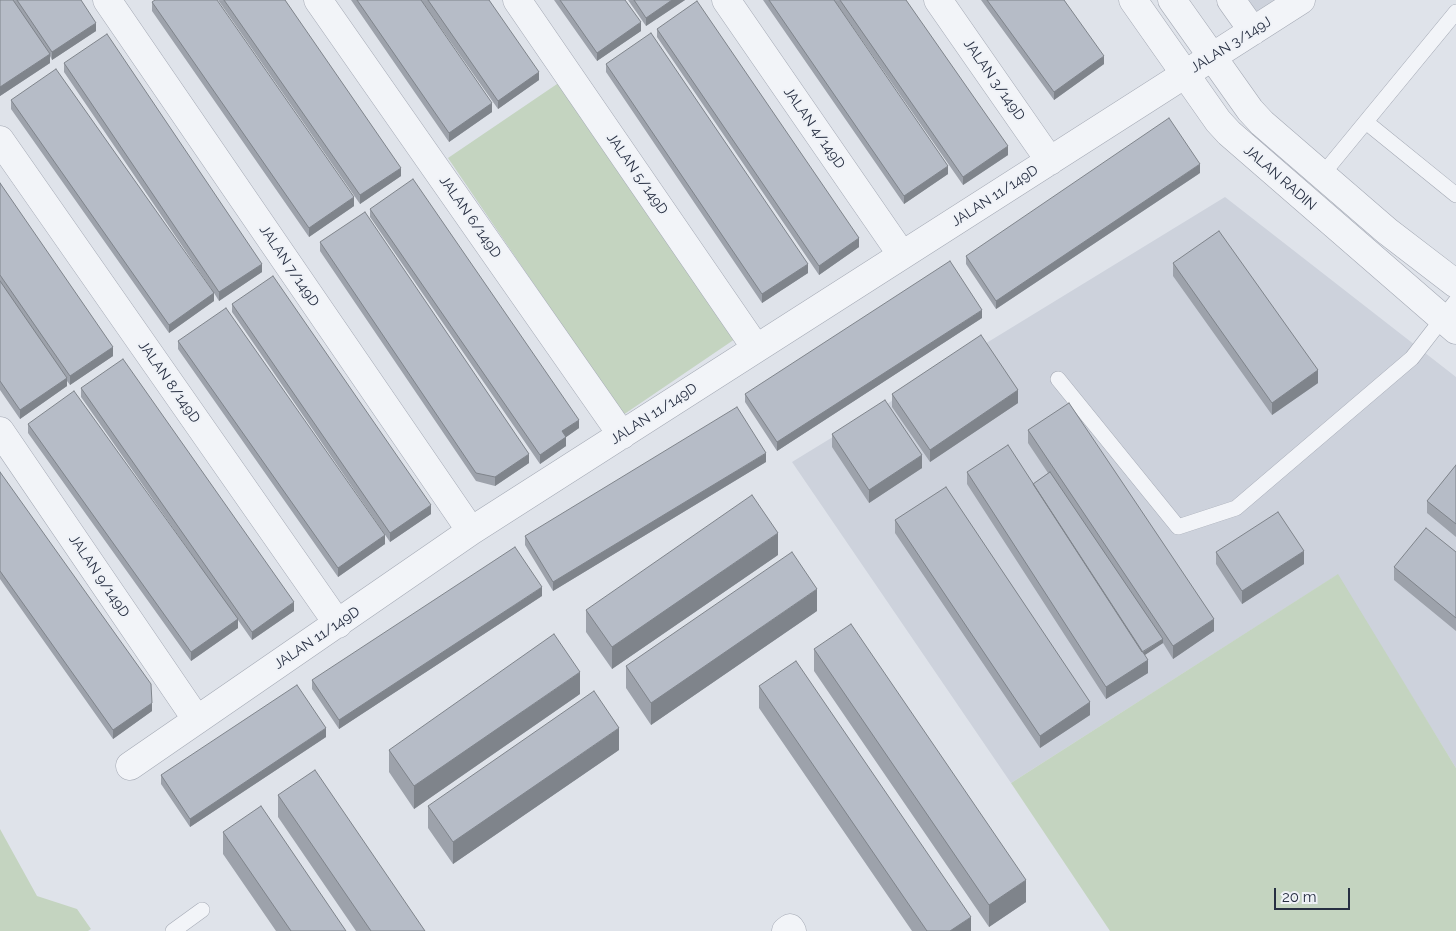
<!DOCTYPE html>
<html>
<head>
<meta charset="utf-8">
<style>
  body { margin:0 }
  #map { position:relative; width:1456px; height:931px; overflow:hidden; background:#dfe3ea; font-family:Raleway,sans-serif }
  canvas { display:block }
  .scale { position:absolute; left:1274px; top:888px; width:76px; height:22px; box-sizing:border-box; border:2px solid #272f42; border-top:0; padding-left:6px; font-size:15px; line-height:18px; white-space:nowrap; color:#272f42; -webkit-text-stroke:4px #eff2f7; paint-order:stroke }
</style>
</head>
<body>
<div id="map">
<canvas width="1456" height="931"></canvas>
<div class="scale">20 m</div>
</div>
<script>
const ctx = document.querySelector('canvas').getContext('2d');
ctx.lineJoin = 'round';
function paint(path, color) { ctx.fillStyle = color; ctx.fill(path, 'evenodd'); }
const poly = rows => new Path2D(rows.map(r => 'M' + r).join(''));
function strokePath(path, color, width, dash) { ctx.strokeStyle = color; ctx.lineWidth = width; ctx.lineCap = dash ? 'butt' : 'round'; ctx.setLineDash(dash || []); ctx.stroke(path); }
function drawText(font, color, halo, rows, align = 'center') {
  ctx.font = font + ' Raleway,sans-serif'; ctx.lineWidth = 4; ctx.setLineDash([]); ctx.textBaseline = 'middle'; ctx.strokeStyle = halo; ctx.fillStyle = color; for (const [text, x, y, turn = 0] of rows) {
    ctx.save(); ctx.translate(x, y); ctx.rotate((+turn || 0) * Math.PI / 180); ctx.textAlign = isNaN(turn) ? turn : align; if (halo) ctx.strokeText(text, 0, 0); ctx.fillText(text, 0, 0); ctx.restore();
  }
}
paint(poly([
  [1241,0,1300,0,1260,29],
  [1225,197,1456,377,1456,768,1337,575,1011,783,792,462]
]), '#cdd2dc');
paint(poly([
  [560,82,735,339,623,415,448,158],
  [1338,574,1456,768,1456,931,1110,931,1011,783],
  [0,829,37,896,77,909,91,929,88,931,0,931]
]), '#c4d4c0');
const service = poly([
  [1366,122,1456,195],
  [1322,175,1456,12],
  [1058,379,1178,527,1236,508,1412,358,1456,301],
  [173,931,202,910]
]);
const minor = poly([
  [107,0,471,531],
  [318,0,622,435],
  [517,0,756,348],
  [726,0,902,255],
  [938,0,1050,161],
  [1231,0,1253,31],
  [0,140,338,624],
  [0,431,197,720],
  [130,766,471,531,1301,0],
  [786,931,790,928,792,931]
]);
const tertiary = poly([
  [1133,0,1218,121,1229,133,1456,330],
  [1172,0,1250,110,1262,123,1387,231,1456,284]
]);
strokePath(service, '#a4a9b4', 16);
strokePath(minor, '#a4a9b4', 29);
strokePath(tertiary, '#a4a9b4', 29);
strokePath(service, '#f2f4f8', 15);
strokePath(minor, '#f2f4f8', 28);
strokePath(tertiary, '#f2f4f8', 28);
paint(poly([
  [0,0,81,0,96,31,52,60,50,56,50,63,0,96],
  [218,0,285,0,401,176,360,204],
  [351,0,421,0,492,112,449,142],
  [421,0,489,0,539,80,498,109],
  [554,0,625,0,641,31,597,61],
  [628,0,685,0,646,26],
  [763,0,834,0,948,174,904,204],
  [834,0,906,0,1008,155,963,185],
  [981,0,1064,0,1104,64,1054,100],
  [152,2,354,206,309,237,152,11],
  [657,29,859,247,819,275,657,37],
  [64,63,262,272,219,301,214,293,214,301,169,333,11,109,11,100,212,290,64,72],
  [606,64,808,273,762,303,606,72],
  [1200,173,996,309,966,264,966,256],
  [0,183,113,356,70,385,67,381,67,386,20,419,0,390],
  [370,209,579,428,566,437,566,446,540,464,370,217],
  [320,242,529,463,495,486,476,481,320,251],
  [1173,263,1318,383,1272,415,1173,276],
  [232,304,431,514,390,542,232,312],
  [982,318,777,451,745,402,745,394],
  [178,341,385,544,338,577,178,349],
  [81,388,294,611,252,640,238,620,238,628,191,661,28,433,28,424,199,565,81,397],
  [892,394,1018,403,930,462,892,407],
  [1028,430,1214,631,1173,659,1163,643,1144,655,1148,673,1106,699,967,484,967,472,1033,484,1048,473,1028,443],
  [832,434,922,468,869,503,832,447],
  [766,462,553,591,525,545,525,536],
  [1456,465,1456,537,1427,513,1427,501],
  [0,472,152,711,113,739,0,579],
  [895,520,1090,715,1040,748,895,533],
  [1216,552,1304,564,1242,604,1216,564],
  [1456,552,1456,631,1394,580,1394,567],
  [778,555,612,669,586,632,586,610],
  [542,596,339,729,312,689,312,680],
  [817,611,651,725,626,688,626,666],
  [814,649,1026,902,989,927,814,671],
  [759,686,971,931,912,931,759,708],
  [580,694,414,809,389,772,389,750],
  [326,737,190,827,161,784,161,775],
  [619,750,453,864,428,828,428,806],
  [278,795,425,931,356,931,278,817],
  [223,832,346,931,276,931,223,854]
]), '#9da2ab');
paint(poly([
  [672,0,685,0,646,26,646,18],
  [641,22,641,31,597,61,597,53],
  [96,23,96,31,52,60,52,52],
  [50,54,50,63,0,96,0,87],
  [1104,56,1104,64,1054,100,1054,92],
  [539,72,539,80,498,109,498,101],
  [492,103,492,112,449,142,449,133],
  [1008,146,1008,155,963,185,963,177],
  [1200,164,1200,173,996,309,996,301],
  [948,166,948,174,904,204,904,196],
  [401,168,401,176,360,204,360,195],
  [354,197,354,206,309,237,309,228],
  [859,238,859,247,819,275,819,266],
  [262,264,262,272,219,301,219,292],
  [808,264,808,273,762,303,762,294],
  [214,293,214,301,169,333,169,325],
  [982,310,982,318,777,451,777,442],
  [113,347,113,356,70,385,70,376],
  [1318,370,1318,383,1272,415,1272,403],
  [67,378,67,386,20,419,20,410],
  [1018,390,1018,403,930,462,930,450],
  [579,420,579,428,562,440,562,431],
  [566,437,566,446,540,464,540,455],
  [766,453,766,462,553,591,553,582],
  [529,454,529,463,495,486,495,477],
  [922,455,922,468,869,503,869,490],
  [431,505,431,514,390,542,390,533],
  [778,533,778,555,612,669,612,647],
  [385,535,385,544,338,577,338,568],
  [1304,551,1304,564,1242,604,1242,591],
  [542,587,542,596,339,729,339,720],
  [817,589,817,611,651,725,651,703],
  [294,602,294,611,252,640,252,632],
  [238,619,238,628,191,661,191,652],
  [1214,619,1214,631,1173,659,1173,646],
  [1163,639,1163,643,1139,659,1139,655],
  [1148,660,1148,673,1106,699,1106,687],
  [580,672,580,694,414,809,414,786],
  [1090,702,1090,715,1040,748,1040,736],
  [152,703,152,711,113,739,113,730],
  [326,728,326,737,190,827,190,819],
  [619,728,619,750,453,864,453,842],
  [1026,880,1026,902,989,927,989,905],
  [971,917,971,931,950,931]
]), '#7f848b');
const building = poly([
  [0,0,13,0,50,54,0,87,0,0],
  [17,0,81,0,96,23,52,52,17,0],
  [155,0,217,0,354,197,309,228,152,2,155,0],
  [224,0,285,0,401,168,360,195,224,0],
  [357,0,421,0,492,103,449,133,357,0],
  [428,0,489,0,539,72,498,101,428,0],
  [560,0,625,0,641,22,597,53,560,0],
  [634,0,672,0,646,18,634,0],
  [769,0,834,0,948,166,904,196,769,0],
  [840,0,906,0,1008,146,963,177,840,0],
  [987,0,1064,0,1104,56,1054,92,987,0],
  [697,1,859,238,819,266,657,29,697,1],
  [651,33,808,264,762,294,606,64,651,33],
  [107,34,262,264,219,292,64,63,107,34],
  [56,69,214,293,169,325,11,100,56,69],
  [1169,118,1200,164,996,301,966,256,1169,118],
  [413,179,579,420,562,431,566,437,540,455,370,209,413,179],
  [0,183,113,347,70,376,0,275,0,183],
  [365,212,529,454,495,477,476,473,320,242,365,212],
  [1219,231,1318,370,1272,403,1173,263,1219,231],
  [950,261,982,310,777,442,745,394,950,261],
  [273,276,431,505,390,533,232,304,273,276],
  [0,281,67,378,20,410,0,381,0,281],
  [226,308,385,535,338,568,178,341,226,308],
  [981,335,1018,390,930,450,892,394,981,335],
  [123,359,294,602,252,632,81,388,123,359],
  [74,391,238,619,191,652,28,424,74,391],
  [885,400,922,455,869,490,832,434,885,400],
  [1069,403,1214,619,1173,646,1028,430,1069,403],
  [737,407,766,453,553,582,525,536,737,407],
  [1008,445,1148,660,1106,687,967,472,1008,445],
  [1456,465,1456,524,1427,501,1456,465],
  [0,472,151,684,152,703,113,730,0,571,0,472],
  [1050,472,1163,639,1142,652,1033,484,1050,472],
  [946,487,1090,702,1040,736,895,520,946,487],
  [752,495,778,533,612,647,586,610,752,495],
  [1278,512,1304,551,1242,591,1216,552,1278,512],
  [1426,528,1456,552,1456,618,1394,567,1426,528],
  [515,547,542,587,339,720,312,680,515,547],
  [792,552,817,589,651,703,626,666,792,552],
  [851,624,1026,880,989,905,814,649,851,624],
  [554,634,580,672,414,786,389,750,554,634],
  [796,661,971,917,950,931,927,931,759,686,796,661],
  [297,685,326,728,190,819,161,775,297,685],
  [594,691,619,728,453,842,428,806,594,691],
  [315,770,425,931,371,931,278,795,315,770],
  [261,806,346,931,291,931,223,832,261,806]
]);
paint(building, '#b6bcc7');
strokePath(building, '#7f848b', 1);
drawText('14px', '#272f42', '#eff2f7', [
  ["JALAN 3/149J",1231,45,-32],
  ["JALAN 3/149D",994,80,55],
  ["JALAN 4/149D",814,128,55],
  ["JALAN 5/149D",637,174,55],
  ["JALAN RADIN",1280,178,41],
  ["JALAN 11/149D",995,196,-33],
  ["JALAN 6/149D",470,217,55],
  ["JALAN 7/149D",289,266,56],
  ["JALAN 8/149D",169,382,55],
  ["JALAN 11/149D",654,414,-33],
  ["JALAN 9/149D",99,576,56],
  ["JALAN 11/149D",317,638,-34]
]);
</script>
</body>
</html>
